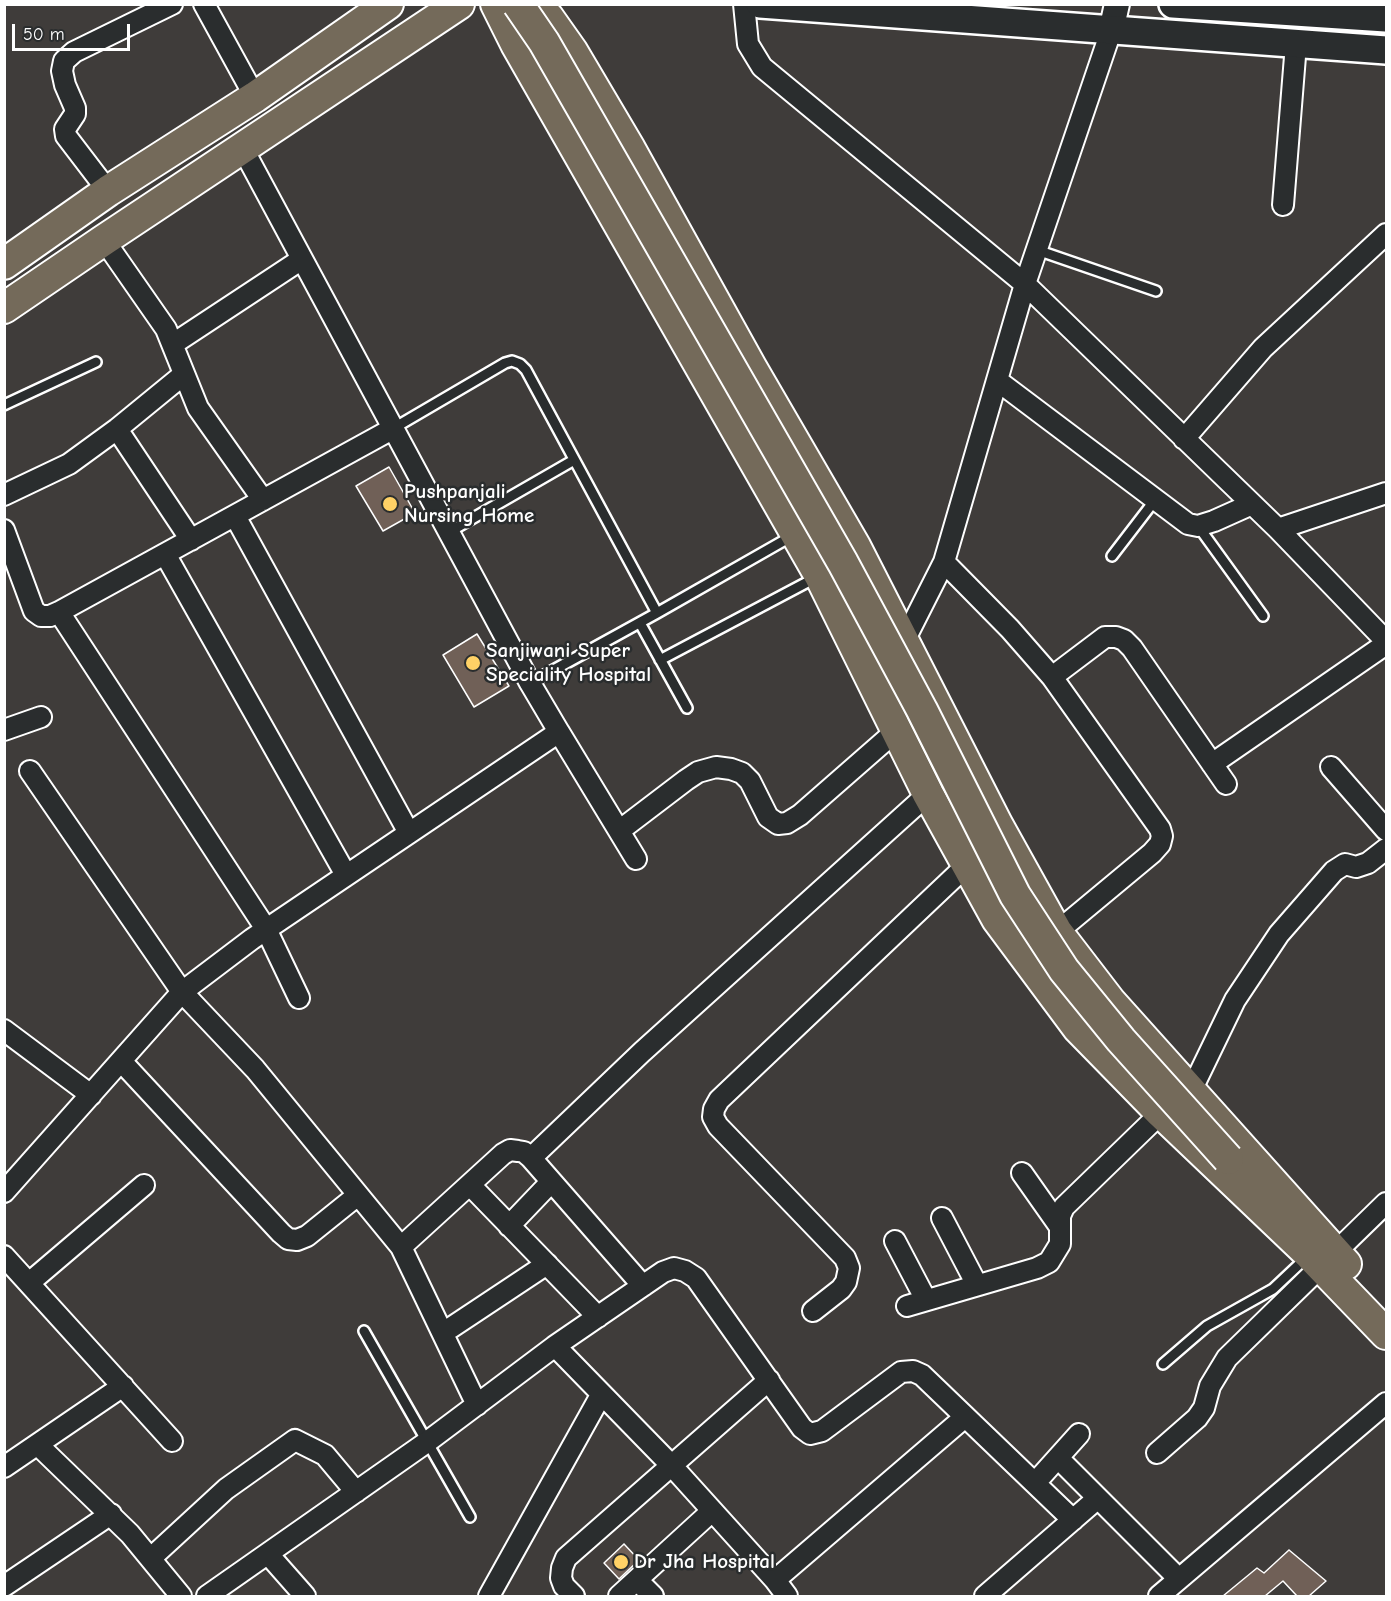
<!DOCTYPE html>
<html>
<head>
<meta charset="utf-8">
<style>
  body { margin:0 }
  #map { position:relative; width:1391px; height:1601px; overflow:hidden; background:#3f3c3a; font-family:"Comic Neue",sans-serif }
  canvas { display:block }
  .frame { position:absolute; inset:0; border:6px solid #fff; pointer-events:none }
  .scale { position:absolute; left:12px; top:24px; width:118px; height:27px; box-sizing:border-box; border:3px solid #fff; border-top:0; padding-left:8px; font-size:18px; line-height:21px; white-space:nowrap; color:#fff; -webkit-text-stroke:4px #2a2d2e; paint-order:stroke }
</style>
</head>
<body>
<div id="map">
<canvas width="1391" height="1601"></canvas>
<div class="frame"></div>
<div class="scale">50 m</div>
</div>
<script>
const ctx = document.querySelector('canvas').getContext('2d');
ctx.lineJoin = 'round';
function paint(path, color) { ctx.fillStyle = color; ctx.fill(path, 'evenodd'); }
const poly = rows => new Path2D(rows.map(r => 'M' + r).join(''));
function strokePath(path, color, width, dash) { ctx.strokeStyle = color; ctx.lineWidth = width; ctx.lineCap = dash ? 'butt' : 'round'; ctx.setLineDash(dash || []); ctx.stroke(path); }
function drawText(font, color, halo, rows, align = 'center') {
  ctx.font = font + ' "Comic Neue",sans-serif'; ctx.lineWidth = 5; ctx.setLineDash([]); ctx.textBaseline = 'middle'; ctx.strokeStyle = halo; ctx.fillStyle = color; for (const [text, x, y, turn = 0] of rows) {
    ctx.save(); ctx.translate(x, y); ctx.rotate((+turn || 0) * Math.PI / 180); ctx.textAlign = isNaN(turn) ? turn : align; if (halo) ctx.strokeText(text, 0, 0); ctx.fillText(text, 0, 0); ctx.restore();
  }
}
const building = poly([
  [389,467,415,513,383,531,356,486,389,467],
  [477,634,509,686,474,707,443,655,477,634],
  [624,1544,639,1560,619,1579,604,1563,624,1544],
  [1289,1550,1326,1581,1309,1596,1297,1596,1283,1581,1265,1596,1223,1596,1257,1568,1264,1573,1289,1550]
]);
paint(building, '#706057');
strokePath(building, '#fff', 1.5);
const service = poly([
  [1037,250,1156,291],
  [4,405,96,362],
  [394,428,505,363,512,361,520,364,526,370,657,613],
  [1198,526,1263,616],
  [449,532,574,460],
  [1112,556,1155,500],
  [640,623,687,708],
  [660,660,817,577],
  [530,683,657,613,792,536],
  [364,1331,470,1517],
  [1163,1364,1207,1326,1273,1289,1307,1257]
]);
const minor = poly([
  [204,4,255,97],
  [744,4,748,44,762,67,1025,284,1278,529,1386,641],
  [108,191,66,136,65,129,75,114,75,108,65,85,62,71,64,61,74,52,172,4],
  [1283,205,1296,44],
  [104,240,166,329,198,408,263,500],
  [173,344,302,259],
  [998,381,1188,524,1198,526,1214,521,1252,504],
  [117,429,191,540],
  [1184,439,1263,348,1386,234],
  [4,495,69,464,117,429,183,375],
  [235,516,409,833],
  [1278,529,1386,493],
  [4,530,34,611,41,616,50,616,59,612],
  [165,554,346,875],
  [944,562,1010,629,1052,677,1160,829,1162,836,1160,844,1152,853,1057,932],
  [901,647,944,562,1025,284,1111,31],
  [1052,677,1105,637,1116,637,1124,640,1132,648,1226,784],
  [4,730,41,717],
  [559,732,636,859],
  [1212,764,1386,644],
  [1331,767,1386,830],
  [30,771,182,992,255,1069,401,1247,477,1405],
  [619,831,686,780,698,772,716,767,731,769,742,773,750,781,768,817,778,824,787,823,800,815,896,731],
  [299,998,266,929,59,612,394,428],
  [4,1030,91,1095],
  [121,1061,281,1233,288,1239,297,1240,307,1236,358,1195],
  [1191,1091,1235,1000,1279,934,1334,871,1345,864,1356,867,1368,863,1386,849],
  [531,1158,642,1052,928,794],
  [1022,1173,1060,1227],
  [470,1185,598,1317],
  [4,1192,182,992,252,939,559,732,530,683,243,149],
  [942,1218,977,1285],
  [509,1226,551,1182],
  [895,1241,926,1300],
  [401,1247,503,1154,510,1150,518,1151,524,1152,531,1158,643,1286],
  [4,1256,172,1441],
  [29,1283,144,1185],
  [907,1306,1037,1268,1049,1262,1060,1244,1060,1216,1064,1207,1161,1113],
  [813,1311,841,1289,846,1282,849,1268,845,1258,718,1126,713,1117,714,1109,719,1100,968,864],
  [443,1333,547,1264],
  [555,1346,663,1272,674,1268,685,1271,696,1278,802,1428,810,1434,822,1431,901,1372,913,1371,922,1375,1073,1520],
  [38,1445,130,1534,181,1596],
  [1157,1453,1197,1418,1204,1408,1210,1386,1227,1358,1386,1203],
  [1058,1458,1179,1579],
  [4,1467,123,1386],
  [1035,1483,1079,1434],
  [268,1554,305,1596],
  [151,1558,226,1489,295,1440,325,1455,356,1492],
  [637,1580,653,1596],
  [775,1580,965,1417],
  [4,1586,111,1514],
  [207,1596,427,1442,555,1346,672,1466,775,1580,787,1596],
  [489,1596,601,1395],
  [574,1596,564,1586,561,1578,562,1568,566,1558,769,1380],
  [619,1596,712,1511],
  [985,1596,1098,1498],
  [1159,1596,1386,1403]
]);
const tertiary = poly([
  [1111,31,1117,4]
]);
const secondary = poly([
  [760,4,1386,50],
  [1173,4,1386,18]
]);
const primary = poly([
  [496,4,516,44,820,576,928,794,997,919,1078,1028,1161,1113,1310,1255,1386,1334],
  [535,4,548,17,572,51,630,149,751,367,855,546,997,824,1057,932,1110,1001,1346,1264],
  [4,264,108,191,255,97,388,4],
  [4,308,104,240,459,4]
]);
strokePath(service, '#fff', 14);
strokePath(minor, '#fff', 24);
strokePath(tertiary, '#fff', 28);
strokePath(secondary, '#fff', 32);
strokePath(primary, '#fff', 34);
strokePath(service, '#2a2d2e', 9);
strokePath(minor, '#2a2d2e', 20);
strokePath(tertiary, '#2a2d2e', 24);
strokePath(secondary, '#2a2d2e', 27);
strokePath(primary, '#746a5a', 30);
const primaryBridge = poly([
  [518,4,544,42,843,563,922,710,1015,895,1064,970,1121,1040,1228,1159]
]);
strokePath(primaryBridge, '#fff', 34, []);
strokePath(primaryBridge, '#746a5a', 30);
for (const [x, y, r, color] of [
  [390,504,8,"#ffd166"],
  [473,663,8,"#ffd166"],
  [621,1562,8,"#ffd166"]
]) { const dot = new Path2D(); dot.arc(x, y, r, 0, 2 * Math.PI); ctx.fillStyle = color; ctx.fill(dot); strokePath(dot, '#2a2d2e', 2); }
drawText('bold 21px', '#fff', '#2a2d2e', [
  ["Pushpanjali",404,492],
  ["Nursing Home",404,516],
  ["Sanjiwani Super",486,651],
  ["Speciality Hospital",486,675],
  ["Dr Jha Hospital",634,1562]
], 'left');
</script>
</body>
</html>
